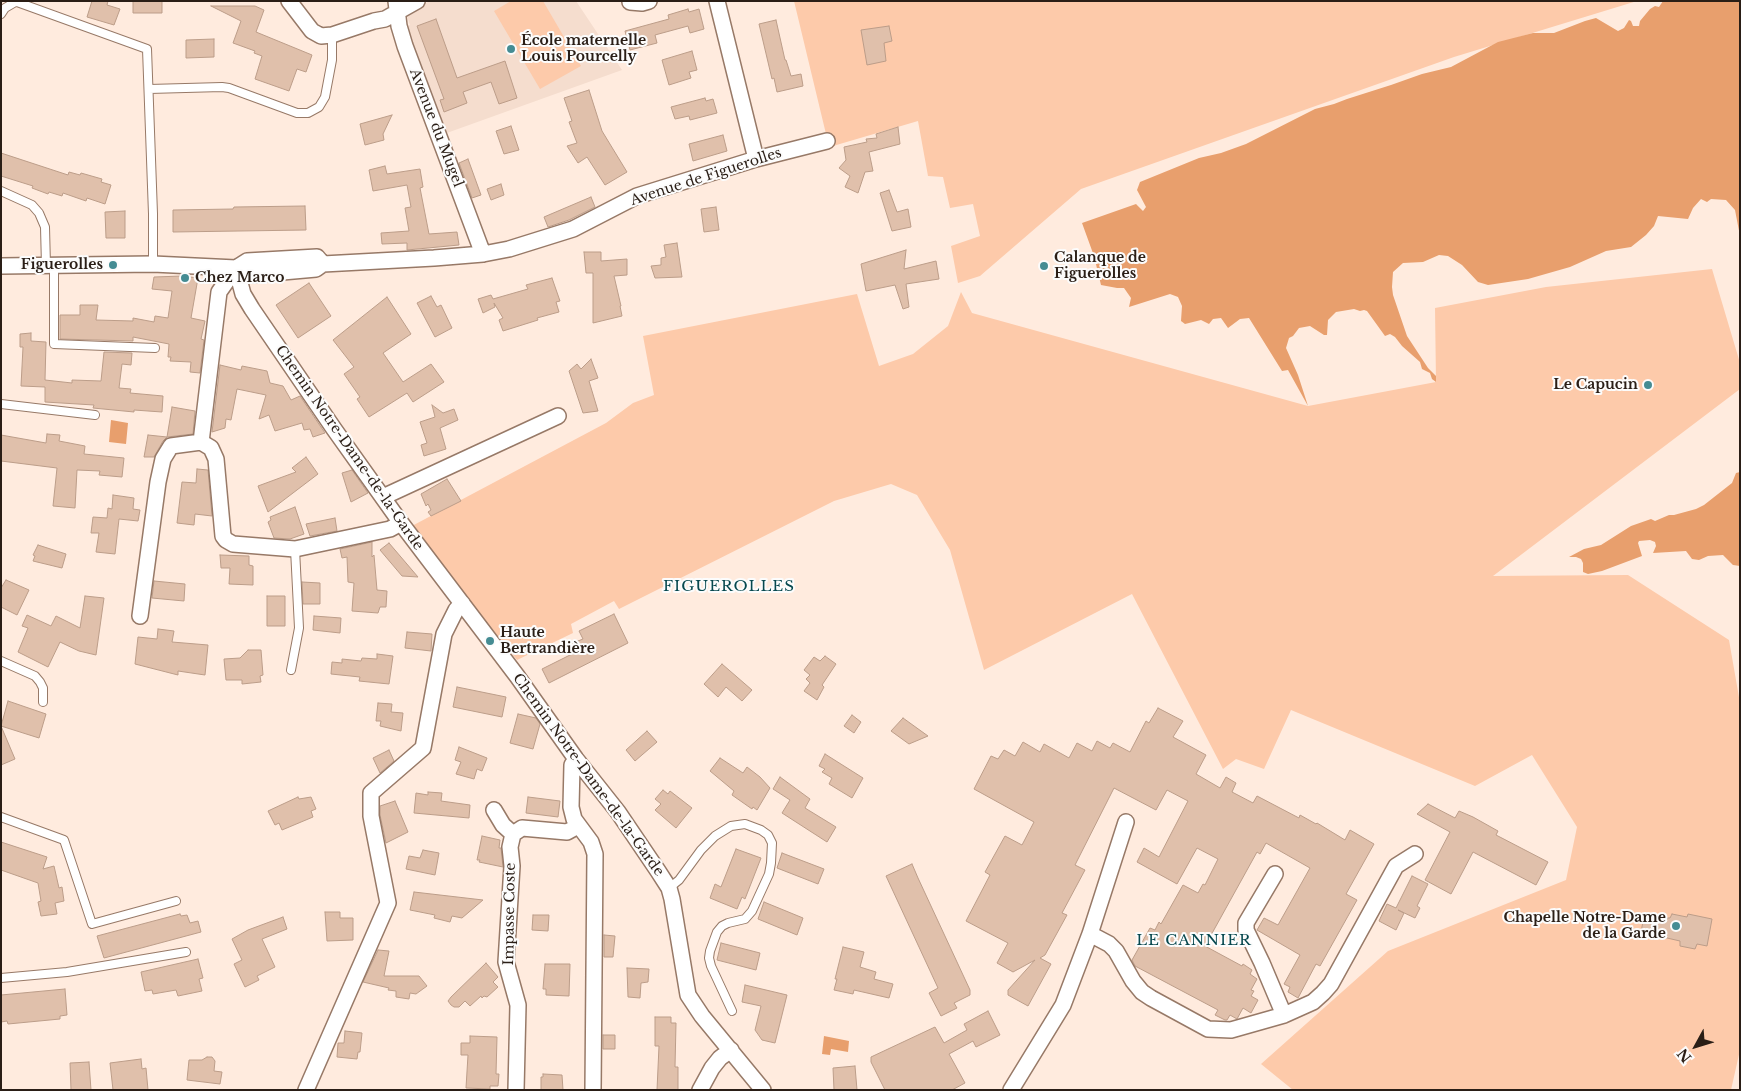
<!DOCTYPE html>
<html>
<head>
<meta charset="utf-8">
<style>
  body { margin:0 }
  #map { position:relative; width:1741px; height:1091px; overflow:hidden; background:#ffebde; font-family:"Libre Baskerville",serif }
  canvas { display:block }
  .frame { position:absolute; inset:0; border:2px solid #2a1e16; pointer-events:none }
  .north { position:absolute; left:1671px; top:1021px; width:50px; height:50px; -webkit-text-stroke:4px #fcfcfc; paint-order:stroke; rotate:231deg; font-size:14px; font-weight:700; line-height:20px; text-align:center; color:#2a1e16 }
  .north::after { content:''; display:block; margin:auto; width:18px; height:22px; background:#2a1e16; clip-path:polygon(50% 0,100% 100%,50% 72%,0 100%) }
</style>
</head>
<body>
<div id="map">
<canvas width="1741" height="1091"></canvas>
<div class="frame"></div>
<div class="north">N</div>
</div>
<script>
const ctx = document.querySelector('canvas').getContext('2d');
ctx.lineJoin = 'round';
function paint(path, color) { ctx.fillStyle = color; ctx.fill(path, 'evenodd'); }
const poly = rows => new Path2D(rows.map(r => 'M' + r).join(''));
function strokePath(path, color, width, dash) { ctx.strokeStyle = color; ctx.lineWidth = width; ctx.lineCap = dash ? 'butt' : 'round'; ctx.setLineDash(dash || []); ctx.stroke(path); }
function drawText(font, color, halo, rows, align = 'center') {
  ctx.font = font + ' "Libre Baskerville",serif'; ctx.lineWidth = 4; ctx.setLineDash([]); ctx.textBaseline = 'middle'; ctx.strokeStyle = halo; ctx.fillStyle = color; for (const [text, x, y, turn = 0] of rows) {
    ctx.save(); ctx.translate(x, y); ctx.rotate((+turn || 0) * Math.PI / 180); ctx.textAlign = isNaN(turn) ? turn : align; if (halo) ctx.strokeText(text, 0, 0); ctx.fillText(text, 0, 0); ctx.restore();
  }
}
paint(poly([
  [430,1,576,1,622,70,444,134,406,27,410,25,406,13]
]), '#f5ddce');
paint(poly([
  [511,1,543,1,581,66,540,89,494,11],
  [794,1,1637,1,1454,57,1081,189,980,276,958,283,951,246,980,236,973,204,950,208,943,177,928,176,918,121,833,146,830,135,826,134],
  [1712,269,1740,363,1740,389,1493,576,1628,575,1729,640,1740,703,1740,1050,1731,1090,1293,1090,1261,1064,1388,951,1566,880,1577,827,1532,755,1475,786,1291,710,1264,769,1236,759,1223,769,1132,594,984,670,950,550,917,495,891,484,834,501,619,609,614,601,571,624,573,633,517,660,410,527,606,423,633,403,654,395,643,336,857,294,879,366,913,354,948,326,961,292,972,313,1308,406,1436,382,1435,308,1546,287]
]), '#fdcaaa');
paint(poly([
  [1663,1,1740,1,1740,236,1735,210,1726,200,1711,199,1707,202,1701,199,1693,208,1688,219,1658,216,1654,226,1646,235,1631,247,1606,251,1570,267,1528,279,1488,285,1478,282,1462,265,1448,256,1439,255,1423,262,1403,263,1393,272,1392,287,1393,295,1407,336,1428,368,1436,376,1436,382,1432,379,1430,373,1422,369,1420,362,1402,346,1395,337,1390,334,1385,336,1367,311,1364,310,1360,311,1354,309,1336,312,1328,320,1327,335,1324,335,1310,326,1299,328,1293,336,1289,338,1286,348,1298,375,1308,406,1288,370,1282,371,1249,318,1240,319,1228,328,1221,318,1213,319,1209,324,1201,320,1185,324,1181,321,1182,306,1178,297,1170,294,1129,307,1131,298,1124,288,1117,288,1101,285,1094,256,1082,223,1136,204,1143,211,1146,207,1137,190,1140,182,1199,158,1221,153,1246,144,1315,109,1334,104,1347,99,1391,85,1422,74,1451,67,1498,42,1533,33,1554,33,1585,21,1596,18,1618,31,1624,28,1629,20,1631,21,1633,26,1639,26,1640,21,1650,9,1655,6,1659,7],
  [111,420,128,423,126,444,109,442],
  [1740,472,1740,566,1733,565,1723,555,1708,556,1699,560,1692,559,1686,551,1653,553,1656,546,1655,542,1650,540,1639,541,1638,543,1642,556,1602,571,1588,574,1583,572,1583,563,1581,559,1576,557,1569,557,1584,549,1601,545,1631,526,1651,519,1655,521,1669,515,1674,515,1696,509,1704,505,1732,483,1736,473],
  [824,1036,849,1041,848,1052,831,1049,830,1055,822,1054]
]), '#e89f6d');
const building = poly([
  [92,1,108,1,107,5,120,9,114,25,87,17,92,1],
  [133,1,162,1,162,13,133,13,133,1],
  [211,6,255,6,264,10,256,32,312,55,306,72,297,69,289,91,255,79,262,56,254,53,255,51,233,43,241,21,211,6],
  [688,9,689,12,699,9,704,29,690,33,688,26,655,35,657,43,630,50,625,31,669,19,668,15,688,9],
  [436,19,457,78,505,61,517,98,499,104,491,82,463,92,467,103,444,112,440,100,444,99,417,26,436,19],
  [776,20,785,60,786,60,791,76,801,74,803,86,777,92,774,78,772,79,759,24,776,20],
  [889,26,892,41,884,43,886,61,867,65,861,30,889,26],
  [214,39,214,57,186,58,186,40,214,39],
  [692,51,697,70,689,72,691,78,669,85,662,60,692,51],
  [589,90,602,131,627,172,605,185,587,157,578,163,567,146,577,143,569,122,572,121,564,98,589,90],
  [705,98,706,101,713,99,717,113,690,120,689,116,675,119,671,107,705,98],
  [392,115,383,134,384,140,365,145,360,124,392,115],
  [511,126,519,150,504,154,496,131,511,126],
  [898,127,900,144,869,152,873,171,865,172,858,193,845,187,850,176,839,168,846,160,844,147,867,142,866,139,877,138,876,134,898,127],
  [723,135,727,151,693,161,689,144,723,135],
  [1,153,68,175,69,172,80,175,81,173,102,179,101,182,111,185,105,204,87,198,86,201,63,193,62,196,49,192,48,194,32,188,33,186,1,176,1,153],
  [468,159,481,195,472,198,459,163,468,159],
  [385,166,387,174,420,169,423,187,420,188,429,234,457,232,459,245,407,250,407,243,382,244,381,233,409,231,405,208,411,207,407,185,373,191,369,170,385,166],
  [501,184,504,195,491,200,487,189,501,184],
  [889,190,897,212,908,209,911,227,892,231,880,193,889,190],
  [591,197,595,207,569,220,548,227,544,217,591,197],
  [305,206,306,230,173,232,173,210,233,209,234,207,305,206],
  [716,207,719,230,704,232,701,209,716,207],
  [125,211,125,238,106,238,105,212,125,211],
  [677,243,682,277,655,278,651,266,661,265,661,258,666,257,664,245,677,243],
  [906,250,904,269,936,261,939,279,906,284,909,307,903,309,895,285,866,291,861,264,906,250],
  [584,252,601,252,601,261,627,259,627,275,614,276,621,306,620,306,622,316,593,323,593,273,586,273,584,252],
  [182,276,198,278,191,318,205,321,201,339,204,340,200,373,190,372,191,362,170,361,171,357,168,357,169,344,133,337,133,341,60,339,60,315,80,315,80,305,98,305,96,320,133,321,133,318,154,322,155,316,168,318,172,291,152,289,154,277,182,276],
  [552,278,560,301,556,302,559,312,537,318,538,320,503,331,499,320,503,318,494,303,495,307,483,313,478,299,491,295,493,299,528,289,526,285,552,278],
  [309,283,331,316,298,338,276,305,309,283],
  [431,296,437,307,441,305,452,328,435,337,417,303,431,296],
  [387,297,411,334,383,353,403,382,431,364,444,382,413,402,407,393,369,417,357,399,360,397,344,374,354,367,333,340,387,297],
  [31,333,31,341,46,342,45,380,72,383,72,380,101,381,104,352,132,353,131,365,122,364,119,388,131,389,130,393,163,396,162,412,134,410,134,412,93,408,94,405,45,402,45,387,21,386,23,347,20,347,20,334,31,333],
  [591,359,598,378,589,381,598,411,583,413,569,371,577,364,581,369,591,359],
  [220,365,241,370,242,366,267,371,270,383,283,386,291,400,300,396,325,433,313,437,310,429,304,430,302,423,275,431,269,415,259,419,266,395,237,389,231,420,226,419,225,428,212,432,220,365],
  [432,405,443,413,454,409,458,420,440,428,446,449,424,456,421,445,427,443,420,422,435,417,432,405],
  [172,407,195,411,193,434,167,437,172,407],
  [47,434,60,435,59,441,85,446,84,454,124,458,122,477,99,475,100,471,77,470,75,508,53,506,57,468,1,461,1,435,46,443,47,434],
  [148,435,167,437,163,441,154,457,144,457,148,435],
  [306,457,318,474,268,512,258,486,296,472,292,468,306,457],
  [197,469,208,470,212,516,195,514,194,525,177,523,182,482,196,483,197,469],
  [352,470,368,493,351,502,342,473,352,470],
  [447,479,461,501,431,516,428,512,431,510,428,504,426,506,421,494,447,479],
  [113,495,134,498,133,509,140,510,138,521,119,519,115,554,96,552,99,533,91,533,93,517,107,518,108,508,112,509,113,495],
  [295,507,304,534,290,539,274,538,268,522,271,520,270,517,295,507],
  [335,518,337,531,310,536,306,524,335,518],
  [372,542,372,557,374,555,377,590,387,591,386,607,380,607,378,613,352,611,354,583,348,582,347,557,342,558,340,549,372,542],
  [389,543,418,577,402,576,380,550,389,543],
  [38,545,66,554,62,568,33,561,35,556,33,555,38,545],
  [220,555,249,556,249,565,253,566,253,585,229,584,230,568,221,568,220,555],
  [6,580,29,590,17,615,1,607,1,588,6,580],
  [154,581,185,584,184,601,152,598,154,581],
  [302,582,320,583,320,604,303,604,302,582],
  [85,596,104,598,96,655,79,651,60,642,48,667,18,652,28,628,22,626,27,615,51,626,56,616,80,628,85,596],
  [267,596,285,596,285,626,267,626,267,596],
  [614,614,628,643,549,683,542,669,576,652,573,643,583,639,579,631,614,614],
  [314,616,341,618,340,633,313,630,314,616],
  [158,629,174,631,172,642,208,645,205,675,178,671,178,675,135,664,138,637,157,639,158,629],
  [407,632,432,634,431,651,405,648,407,632],
  [248,650,261,650,263,675,260,676,261,682,242,684,242,680,226,680,224,659,240,658,248,650],
  [377,654,393,656,389,684,359,681,360,677,331,674,332,662,342,663,342,659,361,661,362,658,377,659,377,654],
  [825,656,836,664,822,685,824,687,817,700,804,691,810,683,806,679,810,675,804,670,814,657,820,661,825,656],
  [722,664,752,690,742,701,726,687,718,697,704,684,722,664],
  [457,687,506,697,502,717,453,707,457,687],
  [8,701,46,714,39,738,1,726,8,701],
  [378,703,392,704,391,712,403,713,401,731,380,726,381,721,376,721,378,703],
  [1158,708,1183,721,1173,737,1206,755,1196,774,1220,788,1226,777,1236,783,1232,792,1253,803,1257,796,1299,818,1300,815,1316,824,1317,823,1345,840,1350,830,1374,844,1346,894,1357,900,1320,966,1316,964,1298,998,1288,992,1290,987,1284,984,1300,955,1257,930,1264,918,1278,925,1310,868,1266,843,1260,854,1257,852,1205,946,1242,966,1243,964,1252,970,1250,974,1257,979,1251,990,1254,991,1251,996,1258,1000,1251,1013,1243,1008,1237,1019,1230,1015,1227,1020,1225,1020,1215,1015,1218,1010,1135,966,1132,960,1150,928,1155,930,1159,922,1161,924,1183,885,1198,893,1203,884,1205,885,1218,859,1197,848,1177,884,1137,862,1144,848,1159,857,1188,801,1167,790,1156,810,1114,788,1075,865,1085,870,1062,913,1067,915,1045,955,1040,958,1051,964,1028,1006,1008,995,1008,990,1035,960,1013,972,997,963,1008,943,966,921,990,875,985,872,1005,836,1022,845,1034,822,974,789,991,756,998,759,1004,750,1015,756,1023,742,1040,752,1044,744,1069,758,1077,743,1092,751,1097,741,1110,748,1113,743,1130,752,1146,721,1149,723,1158,708],
  [518,714,536,718,540,724,533,749,510,743,518,714],
  [852,715,861,722,854,733,844,726,852,715],
  [903,718,928,736,909,744,891,731,903,718],
  [1,726,15,759,1,765,1,726],
  [647,731,657,742,635,761,626,750,647,731],
  [459,747,487,758,482,771,477,769,474,779,456,774,461,762,455,760,459,747],
  [389,750,394,761,380,773,373,758,389,750],
  [825,754,863,778,852,798,829,784,832,778,822,772,825,769,819,766,825,754],
  [720,758,743,773,747,767,760,777,770,788,757,810,753,807,752,809,732,795,734,791,710,771,720,758],
  [780,777,810,799,805,808,836,827,827,842,782,813,790,800,773,789,780,777],
  [663,790,668,794,670,791,692,808,676,828,655,810,661,804,655,799,663,790],
  [428,792,442,793,441,801,470,805,469,818,414,813,416,793,428,795,428,792],
  [298,797,299,799,311,797,316,809,311,811,313,817,282,830,279,823,275,825,268,811,298,797],
  [528,797,560,801,558,817,526,813,528,797],
  [395,801,408,832,386,843,380,815,380,806,395,801],
  [1428,804,1455,818,1459,811,1473,817,1498,831,1496,835,1548,862,1536,885,1473,852,1451,894,1425,880,1450,832,1417,814,1428,804],
  [482,836,500,840,499,848,501,848,503,867,479,862,480,860,477,860,482,836],
  [1,842,47,857,43,869,54,866,59,888,62,887,64,901,55,903,57,914,41,916,38,902,41,901,38,883,1,870,1,842],
  [736,849,761,858,745,899,742,897,737,909,710,898,715,884,721,887,736,849],
  [423,850,439,853,435,875,406,869,409,856,420,858,423,850],
  [782,853,824,869,818,884,777,868,782,853],
  [912,864,918,878,970,990,970,995,954,1003,957,1008,941,1016,929,993,938,988,886,876,912,864],
  [1412,876,1428,884,1417,906,1420,908,1415,918,1398,910,1404,913,1396,930,1379,921,1387,904,1396,908,1412,876],
  [414,892,483,900,462,918,452,916,450,922,434,918,435,915,410,910,414,892],
  [764,902,803,918,797,935,758,919,764,902],
  [325,912,340,912,340,918,353,918,353,940,327,941,325,912],
  [180,914,181,916,187,915,190,923,198,921,201,932,104,958,97,936,180,914],
  [1672,914,1687,917,1688,914,1712,919,1707,946,1697,944,1695,949,1680,946,1680,941,1641,932,1644,916,1666,920,1667,918,1670,918,1672,914],
  [533,915,549,915,548,931,532,930,533,915],
  [283,917,287,929,262,939,275,967,257,976,259,980,245,987,234,964,242,960,232,939,248,930,283,917],
  [604,935,615,936,613,957,604,957,604,935],
  [721,943,760,953,756,970,717,960,721,943],
  [843,947,864,952,860,967,876,972,874,979,893,984,889,998,854,990,853,994,834,990,837,979,835,979,843,947],
  [378,950,389,951,384,976,419,976,427,986,416,994,410,993,409,999,396,997,396,991,388,990,389,988,363,982,378,950],
  [198,959,203,978,199,979,202,991,178,996,176,990,153,994,152,990,145,991,141,972,198,959],
  [486,963,498,977,493,982,498,987,487,997,484,996,482,998,481,996,470,1006,465,1001,459,1007,454,1007,451,1005,448,1001,451,997,486,963],
  [545,964,570,964,569,996,546,995,546,989,543,989,545,964],
  [627,968,649,969,648,982,641,983,640,998,628,997,627,968],
  [745,985,787,995,775,1043,762,1040,755,1030,761,1006,742,1002,745,985],
  [65,989,67,1015,60,1016,60,1019,8,1024,7,1021,1,1022,1,995,65,989],
  [988,1011,1000,1035,976,1047,973,1041,949,1054,965,1083,952,1090,885,1090,871,1062,871,1057,935,1027,944,1043,967,1030,964,1024,988,1011],
  [655,1017,671,1017,671,1023,676,1023,675,1067,678,1067,678,1090,657,1090,659,1046,655,1046,655,1017],
  [345,1031,362,1033,360,1052,358,1052,357,1059,337,1057,338,1043,344,1043,345,1031],
  [603,1035,615,1035,615,1049,603,1049,603,1035],
  [470,1036,497,1037,496,1074,499,1074,498,1086,490,1086,490,1089,466,1088,468,1055,461,1055,461,1043,470,1043,470,1036],
  [207,1057,212,1057,215,1061,214,1071,222,1072,220,1084,187,1080,189,1060,202,1060,207,1057],
  [141,1059,142,1069,146,1068,148,1090,113,1090,110,1063,141,1059],
  [89,1062,91,1090,71,1090,70,1063,89,1062],
  [855,1066,857,1090,834,1090,833,1068,855,1066],
  [543,1074,562,1075,563,1090,541,1090,541,1077,543,1077,543,1074]
]);
paint(building, '#e0c0ab');
strokePath(building, '#bc9d89', 1);
const service = poly([
  [17,2,147,49,153,214,153,264],
  [1,14,5,8,17,1],
  [149,89,222,87,229,88,297,113,308,113,319,107,325,97,332,60,332,35],
  [1,191,32,205,39,213,45,227,46,266],
  [54,266,54,344,155,348],
  [1,404,95,415],
  [1,661,35,676,40,682,43,688,43,702],
  [291,670,299,628,295,549],
  [1,817,64,840,92,924,176,901],
  [669,888,679,880,701,850,715,836,731,826,745,824,761,830,768,835,772,843,771,863,769,874,752,911,745,919,728,923,722,926,717,932,710,951,709,958,711,966,732,1011],
  [1,978,67,972,186,952]
]);
const minor = poly([
  [289,1,312,31,321,36,332,35,374,21,385,19,417,1],
  [396,1,399,26,405,46,483,254],
  [717,1,756,159],
  [630,2,642,3,649,1],
  [323,264,317,257,247,261,236,268,219,292,201,442,211,448,216,459,223,536,226,540,233,544,295,549,390,529,401,523],
  [1,266,153,264,236,268,249,275,316,269,323,264,434,258,483,254,509,249,573,229,637,196,756,159,827,141],
  [236,268,243,294,252,309,334,429,401,523,517,676,576,759,618,812,658,871,669,888,672,899,688,995,702,1016,763,1090],
  [383,497,558,416],
  [140,616,158,482,163,459,171,446,201,442],
  [576,759,572,765,571,807,574,819,591,842,595,854,593,1090],
  [494,810,503,825,513,834],
  [1275,874,1246,923,1246,930,1262,963,1284,1015],
  [1090,934,1109,944,1116,951,1133,981,1142,992,1151,998,1208,1029,1231,1030,1284,1015,1313,1002,1323,993,1331,984,1396,866,1415,854],
  [306,1090,388,903,371,816,371,793,423,748,444,634,456,610,462,603],
  [516,1090,518,1005,506,962,512,866,510,847,513,834,522,828,567,832,578,826],
  [700,1090,712,1068,720,1058,731,1050],
  [1011,1090,1063,1005,1090,934,1126,822]
]);
strokePath(service, '#977967', 10);
strokePath(minor, '#977967', 18);
strokePath(service, '#fff', 8);
strokePath(minor, '#fff', 15);
for (const [x, y, r, color] of [
  [511,49,5,"#458c93"],
  [113,265,5,"#458c93"],
  [1044,266,5,"#458c93"],
  [185,278,5,"#458c93"],
  [1648,385,5,"#458c93"],
  [490,641,5,"#458c93"],
  [1676,926,5,"#458c93"]
]) { const dot = new Path2D(); dot.arc(x, y, r, 0, 2 * Math.PI); ctx.fillStyle = color; ctx.fill(dot); strokePath(dot, '#fcfcfc', 2); }
drawText('bold 14px', '#2a1e16', '#fcfcfc', [
  ["École maternelle",521,41],
  ["Louis Pourcelly",521,57],
  ["Calanque de",1054,258],
  ["Figuerolles",1054,274],
  ["Figuerolles",103,265,"right"],
  ["Chez Marco",195,278],
  ["Le Capucin",1638,385,"right"],
  ["Haute",500,633],
  ["Bertrandière",500,649],
  ["Chapelle Notre-Dame",1666,918,"right"],
  ["de la Garde",1666,934,"right"]
], 'left');
drawText('14px', '#2a1e16', '#fcfcfc', [
  ["Avenue du Mugel",436,128,69],
  ["Avenue de Figuerolles",706,177,-18],
  ["Chemin Notre-Dame-de-la-Garde",349,448,55],
  ["Chemin Notre-Dame-de-la-Garde",588,775,54],
  ["Impasse Coste",510,914,-89]
]);
ctx.letterSpacing = '1px';
drawText('15px', '#07484e', '#fcfcfc', [
  ["FIGUEROLLES",729,587],
  ["LE CANNIER",1194,941]
]);
ctx.letterSpacing = '0px';
</script>
</body>
</html>
